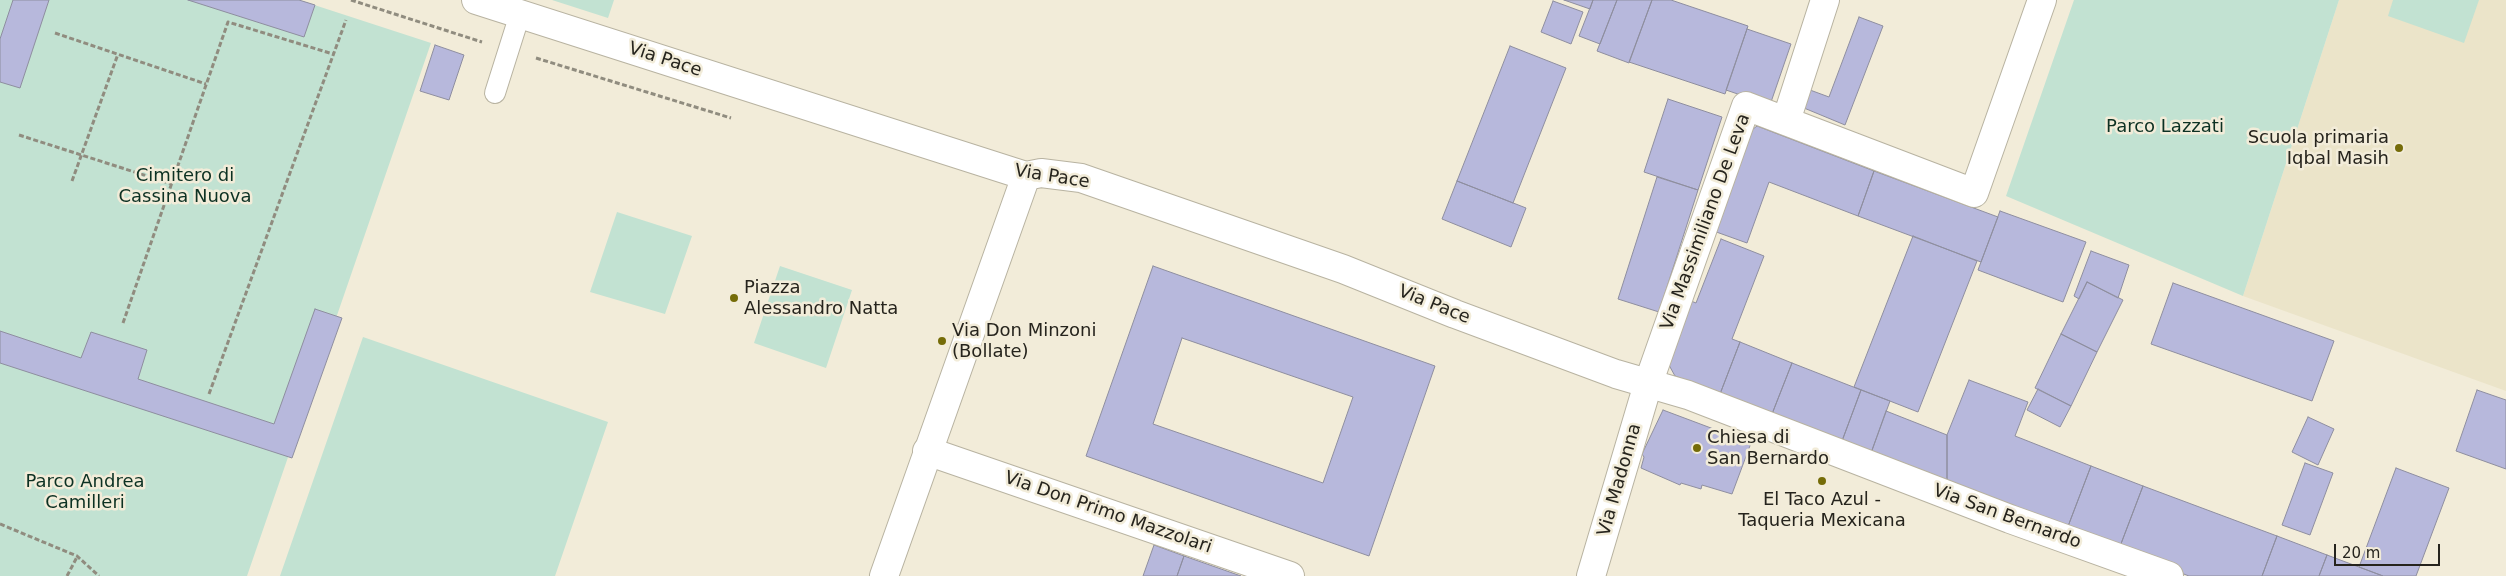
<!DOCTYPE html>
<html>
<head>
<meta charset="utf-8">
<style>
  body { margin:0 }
  #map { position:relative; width:2506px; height:576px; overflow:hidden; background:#f2ecd9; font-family:"DejaVu Sans",sans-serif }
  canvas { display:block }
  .scale { position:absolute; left:2334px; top:544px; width:106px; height:22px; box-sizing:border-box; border:2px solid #26241d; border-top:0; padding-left:6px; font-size:15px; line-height:18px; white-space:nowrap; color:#26241d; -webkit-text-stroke:4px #f2ecd9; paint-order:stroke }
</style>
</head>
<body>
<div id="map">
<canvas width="2506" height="576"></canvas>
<div class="scale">20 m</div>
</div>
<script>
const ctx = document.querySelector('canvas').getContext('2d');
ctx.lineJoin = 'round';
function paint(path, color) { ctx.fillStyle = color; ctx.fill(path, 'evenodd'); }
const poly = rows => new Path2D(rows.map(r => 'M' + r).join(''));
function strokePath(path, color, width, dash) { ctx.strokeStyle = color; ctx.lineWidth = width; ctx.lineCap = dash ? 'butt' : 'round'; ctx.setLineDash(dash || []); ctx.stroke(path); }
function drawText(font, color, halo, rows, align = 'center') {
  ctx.font = font + ' "DejaVu Sans",sans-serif'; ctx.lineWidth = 5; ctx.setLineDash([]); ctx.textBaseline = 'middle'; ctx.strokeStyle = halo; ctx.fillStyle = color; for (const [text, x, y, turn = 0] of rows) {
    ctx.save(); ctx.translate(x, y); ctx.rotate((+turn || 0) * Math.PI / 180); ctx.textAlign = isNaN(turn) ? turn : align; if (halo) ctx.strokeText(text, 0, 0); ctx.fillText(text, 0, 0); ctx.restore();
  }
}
paint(poly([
  [2339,0,2506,0,2506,391,2243,296]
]), '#ebe4c9');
paint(poly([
  [0,0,299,0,431,43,247,576,0,576],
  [552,0,614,0,608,18],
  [2074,0,2339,0,2243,296,2006,196],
  [2393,0,2479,0,2464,43,2388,16],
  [617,212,692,236,665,314,590,292],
  [780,266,852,290,826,368,754,343],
  [363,337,608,422,555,576,280,576]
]), '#c2e2d2');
const building = poly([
  [13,0,49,0,20,88,0,82,0,39,13,0],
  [188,0,299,0,315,5,304,37,188,0],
  [1564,0,1593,0,1590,9,1564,0],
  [1593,0,1617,0,1600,44,1579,36,1593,0],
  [1617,0,1652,0,1629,63,1597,51,1617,0],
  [1652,0,1671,0,1748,26,1725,94,1629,62,1652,0],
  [1553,1,1583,12,1571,44,1541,32,1553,1],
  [1859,17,1883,26,1845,125,1804,108,1810,90,1829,97,1859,17],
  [1747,29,1791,44,1770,105,1726,90,1747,29],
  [435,45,464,55,449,100,420,91,435,45],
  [1510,46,1566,68,1513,203,1457,181,1510,46],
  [1668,99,1722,117,1698,190,1644,172,1668,99],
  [1757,126,1874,171,1858,216,1769,182,1747,243,1708,229,1740,139,1757,126],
  [1874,171,1998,217,1981,262,1858,216,1874,171],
  [1657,177,1698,190,1659,312,1618,299,1657,177],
  [1457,181,1526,208,1511,247,1442,219,1457,181],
  [2000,211,2086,242,2063,302,1978,270,2000,211],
  [1913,236,1977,261,1918,412,1854,387,1913,236],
  [1721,239,1764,256,1732,339,1740,342,1720,394,1675,376,1664,356,1686,299,1696,303,1721,239],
  [2091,251,2129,265,2118,298,2087,282,2079,299,2074,296,2091,251],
  [1153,266,1435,366,1369,556,1086,456,1153,266],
  [1182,338,1353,397,1323,483,1153,424,1182,338],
  [2087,282,2123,300,2097,352,2061,334,2087,282],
  [2173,283,2334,341,2312,401,2151,344,2173,283],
  [315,309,342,318,292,458,0,363,0,331,81,358,91,332,147,350,138,379,274,424,315,309],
  [2061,334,2097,352,2071,406,2035,388,2061,334],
  [1740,342,1792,363,1772,414,1720,394,1740,342],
  [1792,363,1861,390,1842,441,1772,414,1792,363],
  [1969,380,2028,402,2015,436,2091,466,2067,529,1947,483,1947,435,1969,380],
  [2038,389,2071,406,2060,427,2027,410,2038,389],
  [1861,390,1890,401,1871,453,1842,441,1861,390],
  [2477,390,2506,400,2506,469,2456,451,2477,390],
  [1663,410,1751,443,1732,494,1702,485,1701,489,1681,483,1680,485,1641,468,1644,457,1642,454,1663,410],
  [1886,411,1947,435,1947,483,1871,453,1886,411],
  [2308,417,2334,429,2318,465,2292,452,2308,417],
  [2305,463,2333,473,2310,535,2282,525,2305,463],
  [2091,466,2143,486,2119,549,2067,529,2091,466],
  [2396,468,2449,488,2416,576,2383,576,2359,567,2396,468],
  [2143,486,2277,536,2262,576,2189,576,2119,549,2143,486],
  [2277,536,2327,555,2319,576,2262,576,2277,536],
  [1154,545,1184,556,1177,576,1143,576,1154,545],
  [2327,555,2383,576,2319,576,2327,555],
  [1184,556,1241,576,1177,576,1184,556]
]);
paint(building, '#b7b8dc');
strokePath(building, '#8e8e9f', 1);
const service = poly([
  [495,93,520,14]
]);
const pedestrian = poly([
  [927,451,1290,576],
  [1591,576,1648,384]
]);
const minor = poly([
  [1786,121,1825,0],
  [1648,384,1746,106,1974,193,2042,0]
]);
const tertiary = poly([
  [476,0,1026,176,1041,173,1081,178,1343,269,1455,314,1616,374,1688,395,2010,519,2169,576],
  [884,576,1026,176]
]);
strokePath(service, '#b8b3a1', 22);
strokePath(pedestrian, '#b8b3a1', 30);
strokePath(minor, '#b8b3a1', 30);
strokePath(tertiary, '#b8b3a1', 30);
strokePath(poly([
  [351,0,482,42],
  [55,33,206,84],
  [536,58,731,118],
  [19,135,172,184],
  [72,181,118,54],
  [123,323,228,22,333,54],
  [209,394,346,20],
  [0,524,77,556,99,576],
  [67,576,77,557]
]), '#908c7f', 3, [5, 2.5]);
strokePath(service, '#fff', 20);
strokePath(pedestrian, '#fff', 28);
strokePath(minor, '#fff', 28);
strokePath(tertiary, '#fff', 28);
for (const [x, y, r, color] of [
  [2399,148,5,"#756c08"],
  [734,298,5,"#756c08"],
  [942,341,5,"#756c08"],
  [1697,448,5,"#756c08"],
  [1822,481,5,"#756c08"]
]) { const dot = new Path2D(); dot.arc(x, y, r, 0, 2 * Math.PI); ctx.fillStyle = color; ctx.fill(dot); strokePath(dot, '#f2ecd9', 2); }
drawText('18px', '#26241d', '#f2ecd9', [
  ["Via Pace",665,60,18],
  ["Via Pace",1052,177,9],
  ["Via Massimiliano De Leva",1706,222,-70],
  ["Via Pace",1434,305,22],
  ["Via Madonna",1620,480,-74],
  ["Via Don Primo Mazzolari",1108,513,19],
  ["Via San Bernardo",2007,517,20]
]);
drawText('18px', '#0c3123', '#f2ecd9', [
  ["Parco Lazzati",2165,127],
  ["Cimitero di",185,176],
  ["Cassina Nuova",185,197],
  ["Parco Andrea",85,482],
  ["Camilleri",85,503]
]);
drawText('18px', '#26241d', '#f2ecd9', [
  ["Scuola primaria",2389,138,"right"],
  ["Iqbal Masih",2389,159,"right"],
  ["Piazza",744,288],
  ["Alessandro Natta",744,309],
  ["Via Don Minzoni",952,331],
  ["(Bollate)",952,352],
  ["Chiesa di",1707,438],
  ["San Bernardo",1707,459],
  ["El Taco Azul -",1822,500,"center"],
  ["Taqueria Mexicana",1822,521,"center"]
], 'left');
</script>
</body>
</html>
